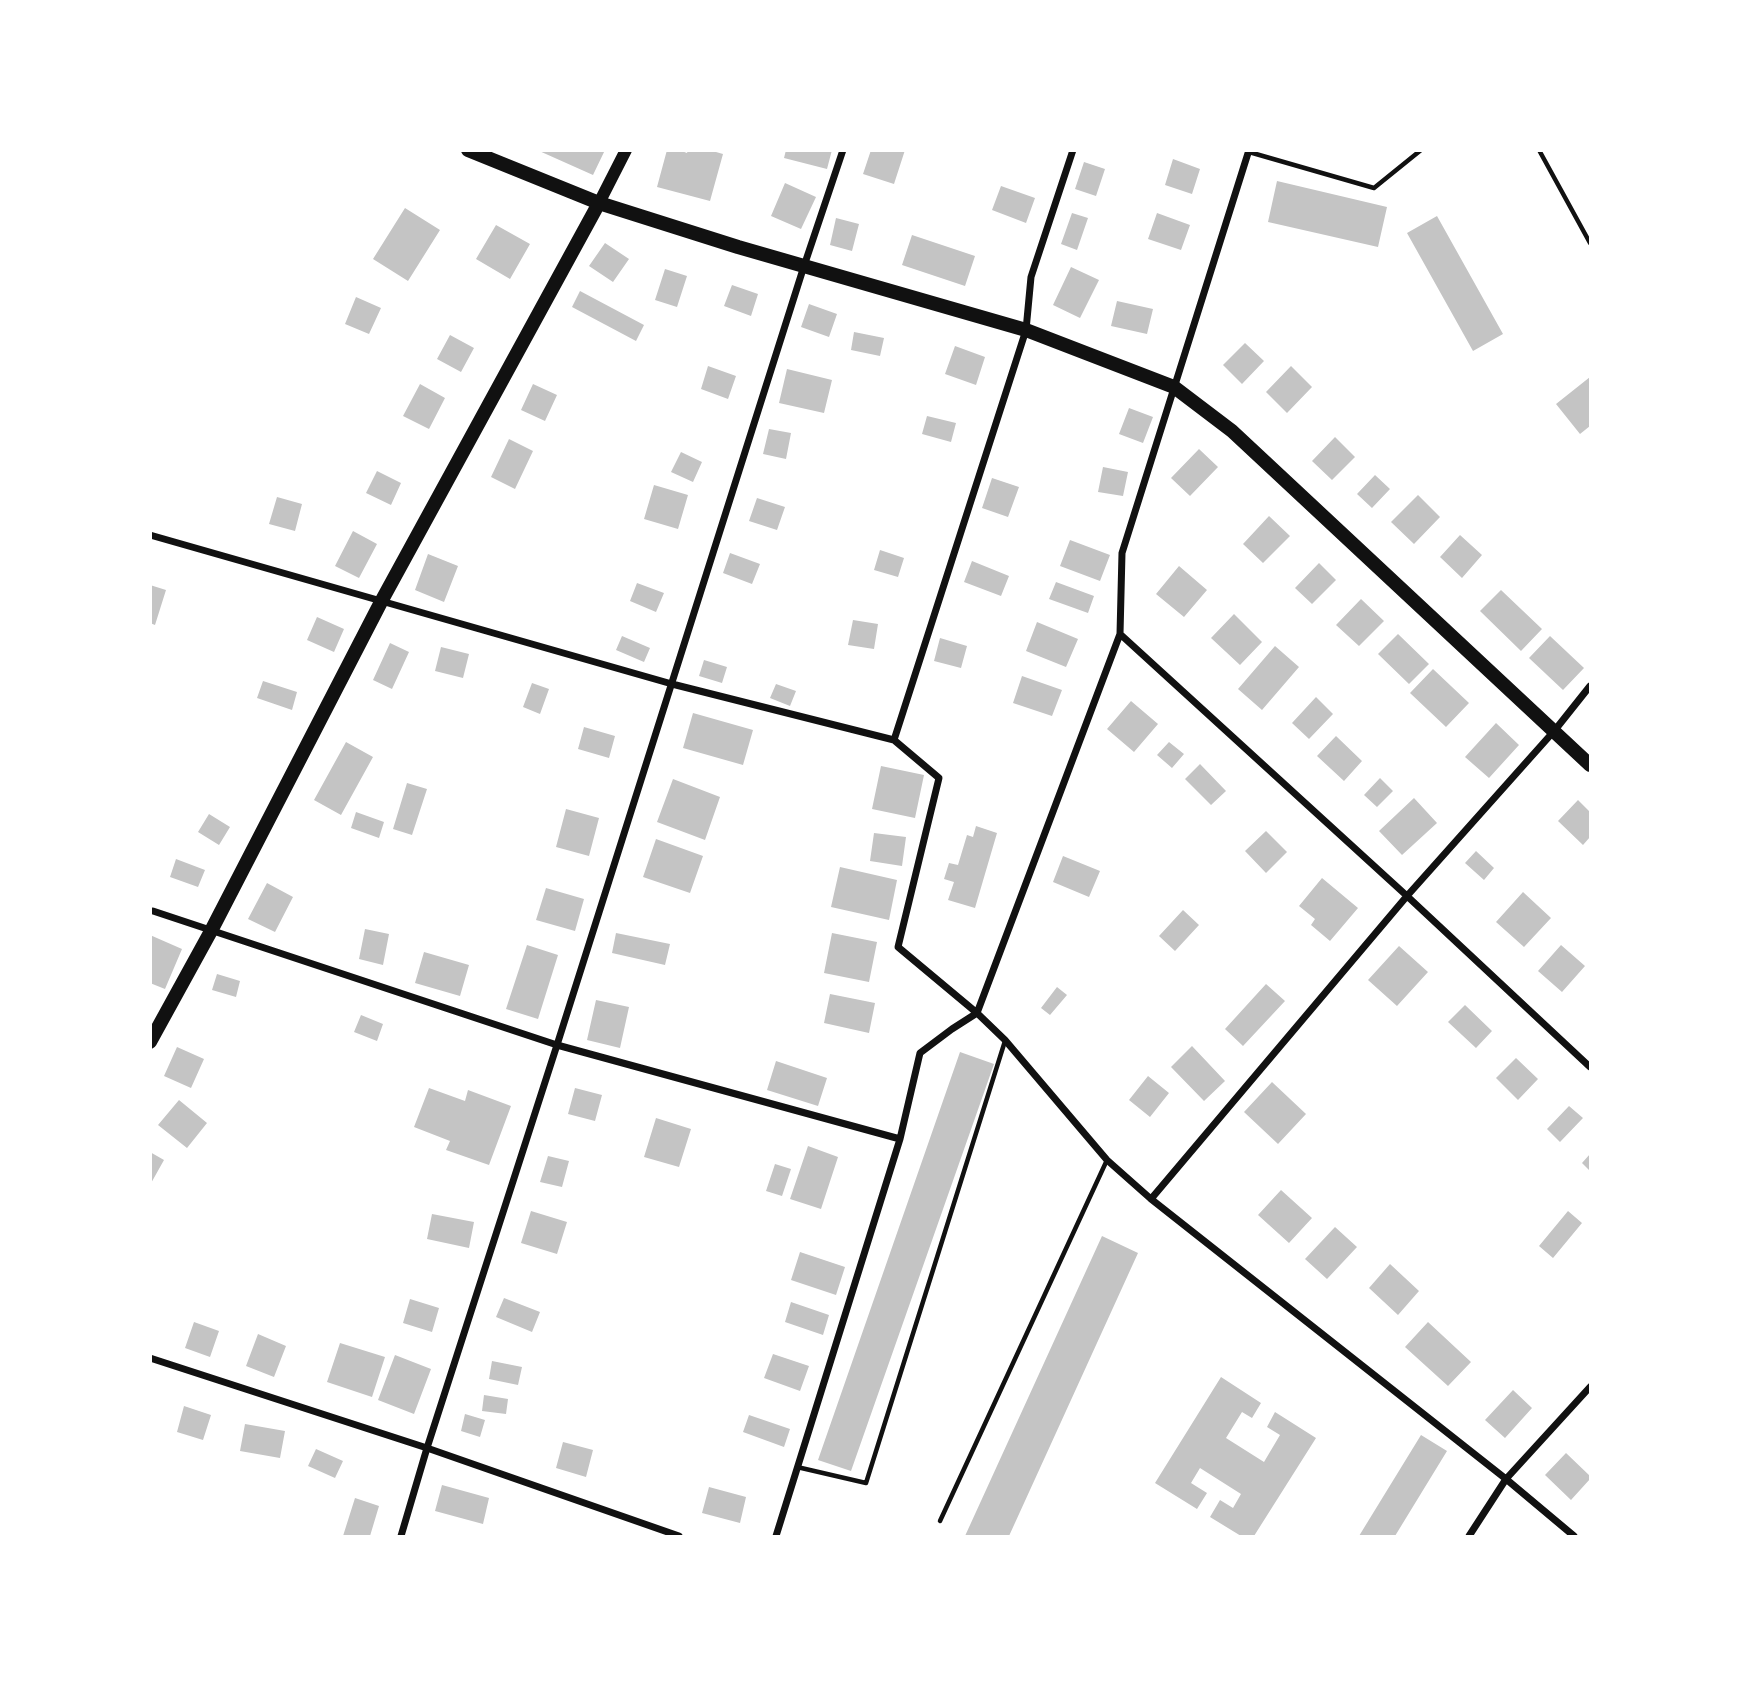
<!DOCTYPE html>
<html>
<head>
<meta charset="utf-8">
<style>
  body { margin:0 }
  #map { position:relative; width:1741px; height:1687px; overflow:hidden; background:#fff; font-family:Lato,sans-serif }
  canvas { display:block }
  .frame { position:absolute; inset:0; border:152px solid #fff; pointer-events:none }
</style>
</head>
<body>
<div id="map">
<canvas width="1741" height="1687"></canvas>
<div class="frame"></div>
</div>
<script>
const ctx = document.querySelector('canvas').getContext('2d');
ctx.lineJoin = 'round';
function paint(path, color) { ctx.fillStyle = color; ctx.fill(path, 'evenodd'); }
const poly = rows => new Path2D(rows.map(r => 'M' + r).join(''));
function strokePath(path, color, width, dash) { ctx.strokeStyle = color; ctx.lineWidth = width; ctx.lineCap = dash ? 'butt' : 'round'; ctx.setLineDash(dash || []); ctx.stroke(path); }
paint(poly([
  [537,150,605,150,593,175],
  [667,150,679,150,687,153,688,150,709,150,723,154,710,201,657,187],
  [786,150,832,150,827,169,784,158],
  [871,150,905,150,894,184,863,174],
  [1173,159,1200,169,1192,194,1165,185],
  [1084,162,1105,169,1096,196,1075,189],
  [1277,181,1387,207,1378,247,1268,222],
  [785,183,816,197,801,229,771,216],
  [1001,186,1035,198,1026,223,992,210],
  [405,208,440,230,408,281,373,259],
  [1072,213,1088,218,1077,250,1061,244],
  [1157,213,1190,225,1181,250,1148,239],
  [1437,216,1503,334,1473,351,1407,233],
  [836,218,859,224,852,251,830,245],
  [496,225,530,244,510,279,476,259],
  [912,235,975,256,965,286,902,265],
  [605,243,629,259,613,282,589,266],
  [1071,267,1099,280,1080,318,1053,305],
  [665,269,687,276,677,307,655,300],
  [732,285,758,294,751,316,724,306],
  [580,291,644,325,636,341,572,307],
  [356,297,381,308,369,334,345,324],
  [1117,301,1153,309,1147,334,1111,326],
  [809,304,837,314,829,337,801,327],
  [854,332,884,338,880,356,851,350],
  [450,335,474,348,461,372,437,359],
  [1245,343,1264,361,1242,384,1223,365],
  [955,346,985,357,976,385,945,374],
  [708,366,736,376,728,399,701,389],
  [1291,366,1312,387,1287,413,1266,392],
  [787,369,832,380,824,413,779,403],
  [1590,377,1590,426,1580,434,1556,404],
  [420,384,445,398,429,429,403,416],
  [533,384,557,395,545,421,521,410],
  [1129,408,1153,417,1143,443,1119,434],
  [927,416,956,423,951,442,922,434],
  [769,429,791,433,786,459,763,454],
  [1335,437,1355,457,1332,480,1312,461],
  [509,439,533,451,515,489,491,477],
  [1199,449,1218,467,1190,496,1171,478],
  [681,452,702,462,693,482,671,472],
  [1103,467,1128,472,1123,496,1098,492],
  [377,471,401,483,391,505,366,493],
  [1375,475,1390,489,1372,508,1357,494],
  [992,478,1019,487,1008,517,982,508],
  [654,485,688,495,678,529,644,519],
  [1418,495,1440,517,1414,544,1391,522],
  [277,497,302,504,295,531,269,524],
  [757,498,785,507,777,530,749,521],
  [1269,516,1290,536,1263,563,1243,544],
  [353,531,377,544,359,578,335,566],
  [1460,535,1482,555,1462,578,1440,557],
  [1070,540,1110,555,1100,581,1060,566],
  [880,550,904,558,898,577,874,570],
  [730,553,760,564,752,584,723,573],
  [428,554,458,566,444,602,415,590],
  [972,561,1009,576,1001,596,964,582],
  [1319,563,1336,580,1312,604,1295,588],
  [1179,566,1207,590,1184,617,1156,594],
  [1056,582,1094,596,1088,613,1049,599],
  [637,583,664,593,656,612,630,601],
  [150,585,166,590,155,625,150,623],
  [1501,590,1542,629,1521,651,1480,611],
  [1361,599,1384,621,1359,646,1336,625],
  [1234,614,1262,642,1240,665,1211,638],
  [317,617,344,629,334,652,307,640],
  [853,620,878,624,874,649,848,645],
  [1037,622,1078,639,1066,667,1026,651],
  [1398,634,1429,664,1409,684,1378,654],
  [622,636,650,648,644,662,616,650],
  [1550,636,1584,668,1563,690,1529,658],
  [940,638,967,646,961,668,934,661],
  [390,643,409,652,392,689,373,680],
  [1275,646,1299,667,1262,710,1238,689],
  [441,647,469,654,463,678,435,671],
  [704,660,727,667,722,683,699,676],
  [1433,669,1469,703,1446,727,1410,693],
  [1022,676,1062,690,1052,716,1013,703],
  [263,681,297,692,292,710,257,698],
  [532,683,549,689,540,714,523,707],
  [776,684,796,691,790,706,770,698],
  [1316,697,1333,714,1309,739,1292,723],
  [1131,701,1158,724,1134,752,1107,729],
  [693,713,753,730,743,765,683,748],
  [1496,723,1519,745,1489,778,1465,757],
  [584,727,615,736,609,758,578,749],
  [1336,736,1362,761,1344,781,1317,756],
  [346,742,373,757,341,815,314,800],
  [1169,742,1184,754,1172,768,1157,755],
  [1200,764,1226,791,1211,805,1185,779],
  [881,766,924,775,915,818,872,809],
  [1380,778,1393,791,1377,807,1364,795],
  [673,779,720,797,705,840,657,822],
  [407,783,427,789,412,835,393,829],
  [1414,798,1437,823,1402,855,1379,831],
  [1578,800,1590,812,1590,837,1583,845,1558,821],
  [566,809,599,818,589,856,556,847],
  [356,812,384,822,379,838,351,828],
  [209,814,230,827,219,845,198,832],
  [976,826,997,833,975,908,948,900,954,882,944,879,949,863,958,865,967,835,973,837],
  [1266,831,1287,852,1266,873,1245,851],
  [874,833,906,837,902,866,870,861],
  [656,839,703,856,690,893,643,877],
  [1476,851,1494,868,1484,880,1465,863],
  [1063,856,1100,871,1089,897,1053,882],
  [176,859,205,870,198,887,170,877],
  [840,867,897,880,889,920,831,907],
  [1322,878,1358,908,1330,941,1311,925,1315,919,1299,906],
  [267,883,293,897,275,932,248,919],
  [546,888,584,899,575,931,536,920],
  [1523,892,1551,918,1524,947,1496,922],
  [1183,910,1199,925,1175,951,1159,936],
  [365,929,389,934,383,965,359,959],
  [616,933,670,944,665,965,612,953],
  [832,933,877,942,869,982,824,973],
  [150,935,182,949,165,989,150,983],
  [527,945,558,955,538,1019,506,1009],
  [1561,945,1585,966,1562,992,1538,971],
  [1399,946,1428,972,1397,1006,1368,980],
  [424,952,469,965,460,996,415,983],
  [217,974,240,981,236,997,212,990],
  [1266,984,1285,1001,1243,1046,1225,1029],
  [1057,987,1067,995,1050,1015,1041,1008],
  [830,994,875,1003,869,1033,824,1023],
  [596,1000,629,1007,620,1048,587,1040],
  [1465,1005,1492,1031,1476,1048,1448,1022],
  [361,1015,383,1024,377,1041,354,1032],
  [1192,1046,1225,1081,1204,1101,1171,1067],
  [177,1047,204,1059,191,1088,164,1076],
  [960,1052,994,1064,851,1471,818,1460],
  [1516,1058,1538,1079,1518,1100,1496,1078],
  [776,1061,827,1078,818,1106,767,1090],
  [1148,1076,1169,1093,1150,1117,1129,1100],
  [1272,1082,1306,1114,1278,1144,1244,1112],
  [429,1088,465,1101,468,1090,511,1106,489,1165,446,1150,450,1141,414,1127],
  [575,1088,602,1095,595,1121,568,1114],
  [179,1100,207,1123,187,1148,158,1125],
  [1569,1106,1583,1118,1560,1142,1547,1129],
  [656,1118,691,1129,679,1167,644,1157],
  [808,1146,838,1157,821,1209,790,1199],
  [150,1152,164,1160,150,1185],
  [1590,1154,1590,1171,1582,1163],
  [548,1156,569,1161,562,1187,540,1182],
  [775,1164,791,1169,782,1196,766,1191],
  [1281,1190,1312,1218,1289,1243,1258,1215],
  [531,1211,567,1222,557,1254,521,1243],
  [1568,1211,1582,1223,1553,1258,1539,1246],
  [432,1214,474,1222,469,1248,427,1239],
  [1335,1227,1357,1247,1327,1279,1305,1259],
  [1102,1236,1138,1253,1009,1536,965,1536],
  [800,1252,845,1267,836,1295,791,1280],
  [1390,1264,1419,1291,1398,1315,1369,1288],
  [504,1298,540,1312,532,1332,496,1317],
  [410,1299,439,1308,432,1332,403,1323],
  [791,1302,829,1315,823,1335,785,1322],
  [194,1322,219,1331,210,1357,185,1348],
  [1428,1322,1471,1362,1448,1386,1405,1347],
  [258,1334,286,1346,274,1377,246,1366],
  [340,1343,385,1357,372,1397,327,1382],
  [773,1354,809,1366,800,1391,764,1378],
  [395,1355,431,1369,414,1414,378,1400],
  [492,1361,522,1367,518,1385,489,1379],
  [1221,1377,1261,1403,1252,1418,1242,1412,1226,1438,1264,1462,1280,1435,1267,1427,1275,1412,1316,1438,1254,1536,1241,1536,1210,1517,1220,1500,1233,1508,1241,1494,1200,1468,1191,1483,1207,1493,1197,1509,1155,1483],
  [1513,1390,1532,1408,1505,1438,1485,1420],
  [484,1395,508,1399,506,1414,482,1411],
  [184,1406,211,1415,203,1440,177,1432],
  [465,1414,485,1420,480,1437,461,1431],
  [749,1415,790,1429,784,1447,743,1432],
  [245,1424,285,1431,280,1458,240,1451],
  [1421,1435,1447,1451,1395,1536,1359,1536],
  [563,1442,593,1450,586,1477,556,1468],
  [316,1449,343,1461,335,1478,308,1466],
  [1566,1453,1590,1476,1590,1479,1571,1500,1545,1475],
  [442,1485,489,1498,483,1524,435,1511],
  [709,1487,746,1497,740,1523,702,1513],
  [355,1498,379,1506,370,1536,343,1536]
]), '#c4c4c4');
strokePath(poly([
  [1539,150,1590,243],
  [1249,152,1374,188,1421,150],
  [797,1467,866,1483,1005,1041],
  [940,1521,1107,1160]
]), '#111', 4.5);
strokePath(poly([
  [150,535,672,684,894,740,939,778,898,947,977,1013,1005,1040,1107,1160,1151,1199,1506,1479,1574,1536],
  [1120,634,1407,896,1590,1067],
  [894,740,1026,330,1031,277,1073,150],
  [153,911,557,1045,900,1139],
  [1151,1199,1407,896,1555,730,1590,686],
  [150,1358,427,1448,679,1536],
  [401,1536,427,1448,557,1045,804,266,843,150],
  [776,1536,900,1139,920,1053,952,1029,977,1013,1120,634,1122,553,1249,150],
  [1469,1536,1506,1479,1590,1387]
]), '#111', 7);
strokePath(poly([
  [599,203,626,150]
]), '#111', 12);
strokePath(poly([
  [468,150,599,203,738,247,1026,330,1174,387,1232,431,1590,765],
  [150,1042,211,931,382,600,599,203]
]), '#111', 14);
</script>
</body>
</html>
